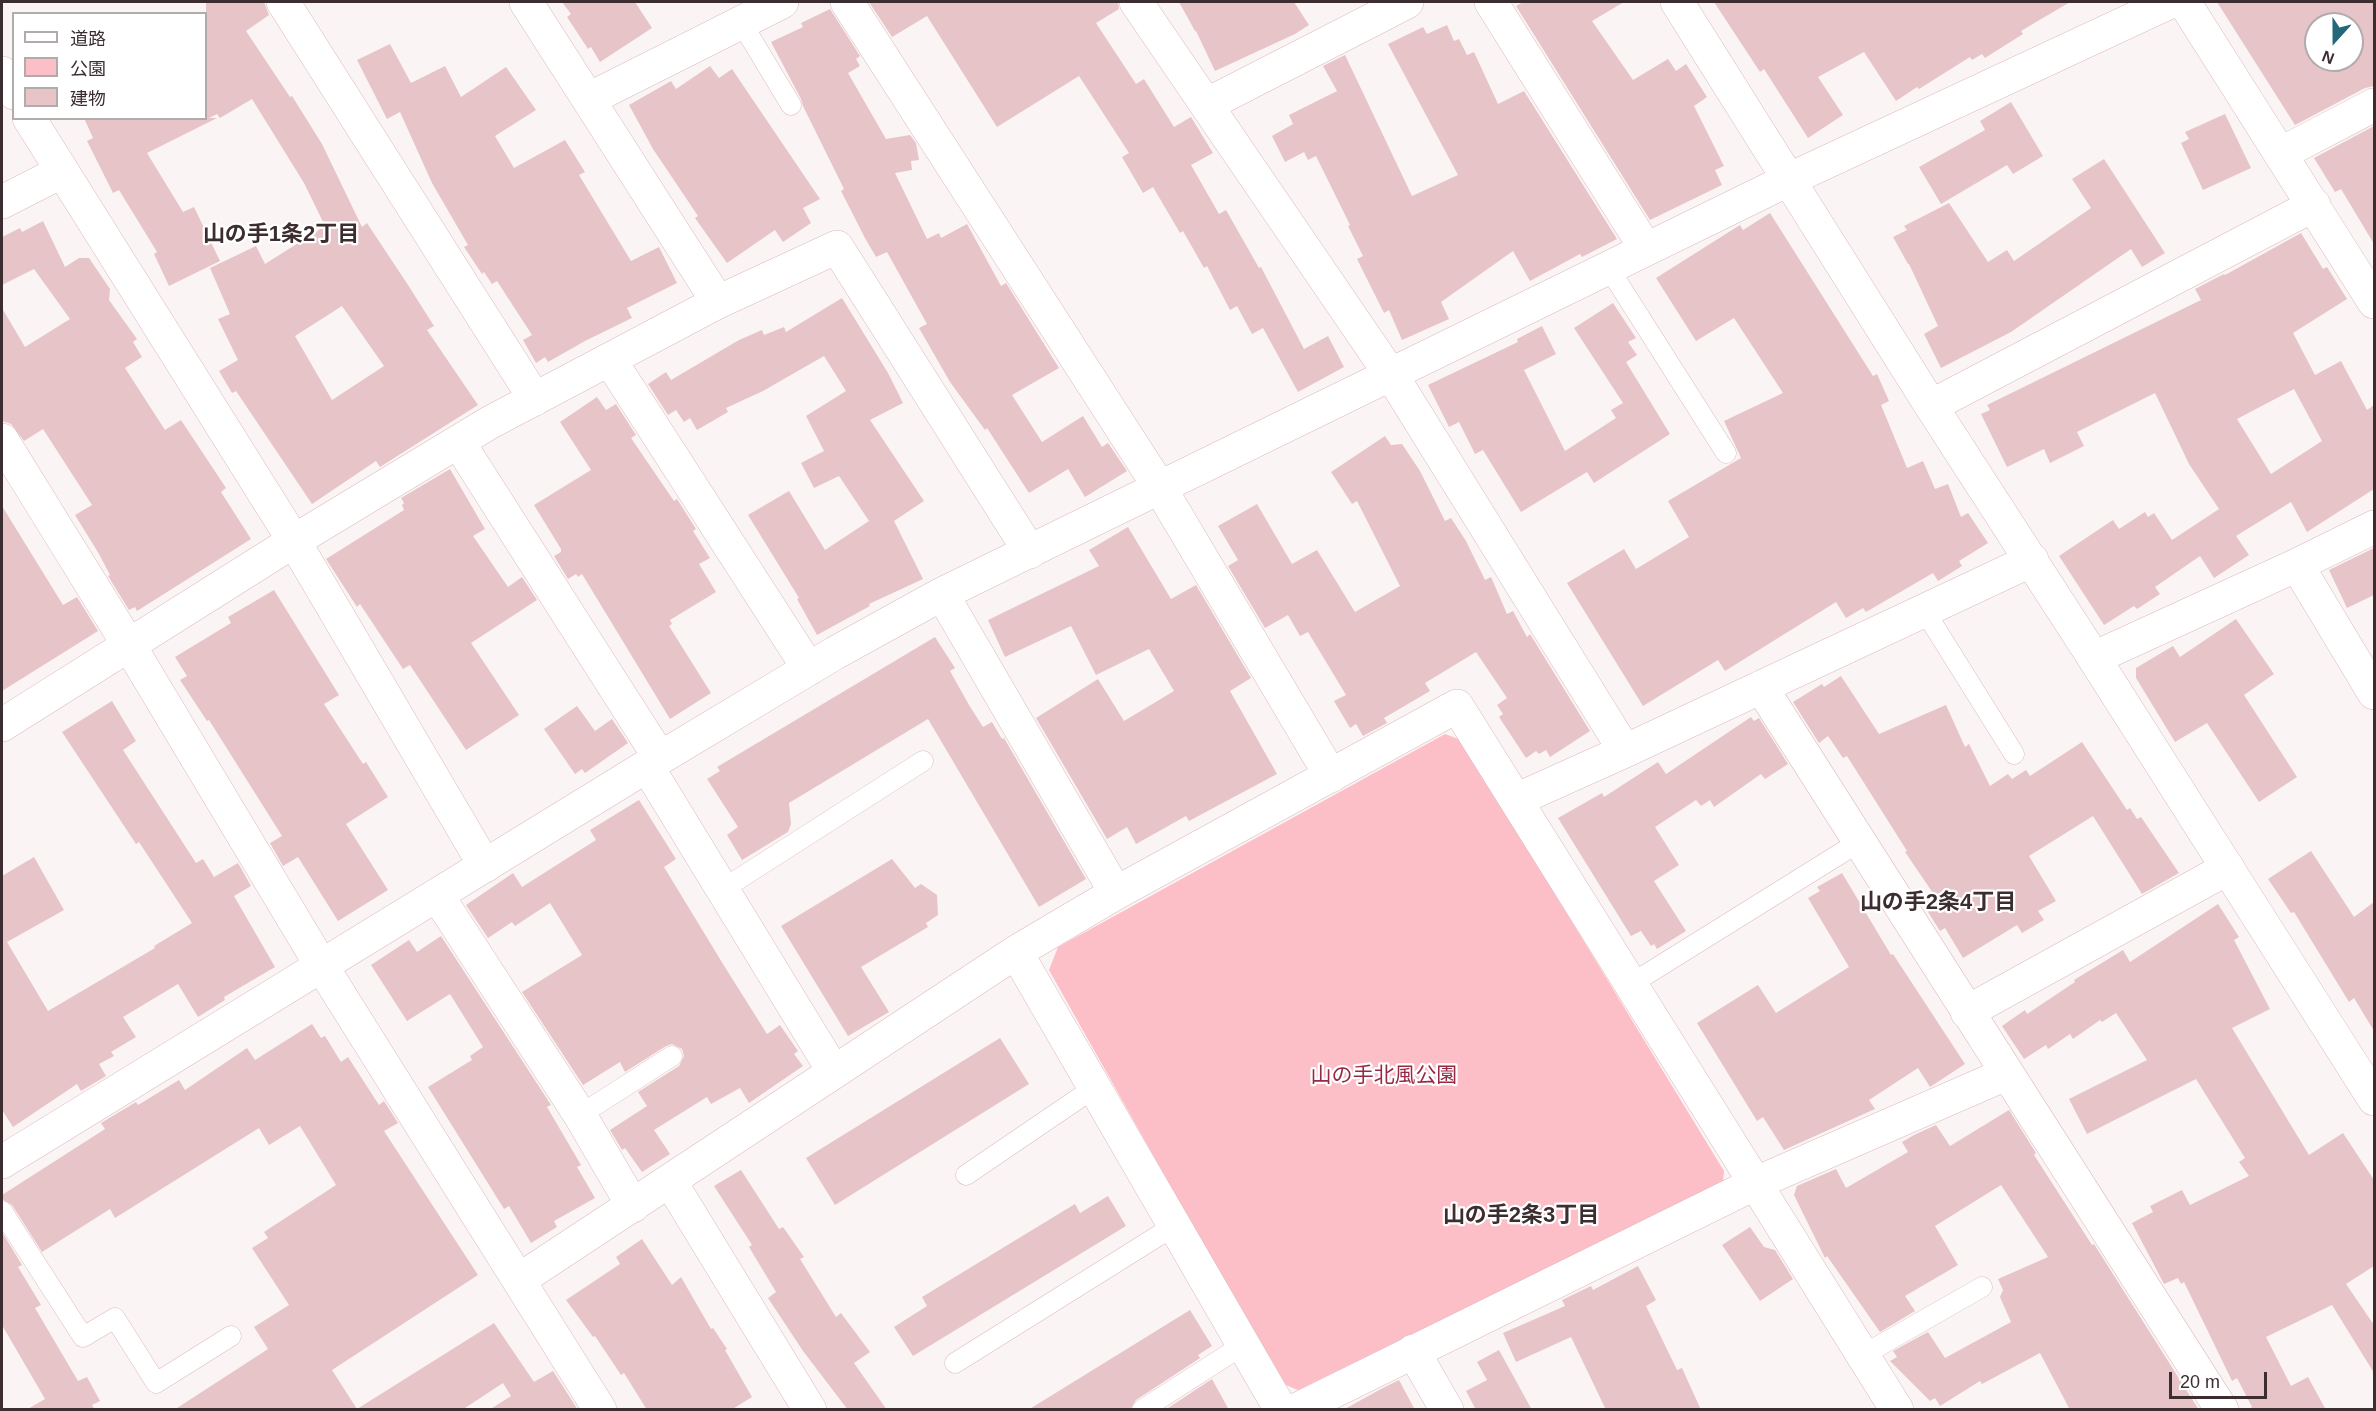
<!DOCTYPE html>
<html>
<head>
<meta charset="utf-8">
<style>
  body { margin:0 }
  #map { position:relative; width:2376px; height:1411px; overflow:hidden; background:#fbf4f4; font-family:Arial,"Noto Sans JP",sans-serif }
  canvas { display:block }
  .frame { position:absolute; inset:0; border:3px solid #3c2e30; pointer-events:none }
  .legend { position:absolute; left:12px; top:12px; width:195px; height:108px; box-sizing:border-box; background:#fff; border:2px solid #b1abac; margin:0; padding:8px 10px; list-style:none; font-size:18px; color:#3c2e30 }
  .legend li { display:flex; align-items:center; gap:12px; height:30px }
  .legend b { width:30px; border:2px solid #b1abac }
  .north { position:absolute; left:2304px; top:12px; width:60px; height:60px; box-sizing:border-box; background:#fff; border:2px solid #b1abac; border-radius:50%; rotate:201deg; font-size:16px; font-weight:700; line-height:24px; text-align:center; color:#3c2e30 }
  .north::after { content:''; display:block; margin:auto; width:21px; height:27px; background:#24677a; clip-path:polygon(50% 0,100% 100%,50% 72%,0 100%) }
  .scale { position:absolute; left:2169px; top:1372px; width:98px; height:27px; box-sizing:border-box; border:3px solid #3c2e30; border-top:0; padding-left:8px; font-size:18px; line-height:21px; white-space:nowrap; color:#3c2e30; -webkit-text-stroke:4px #fff; paint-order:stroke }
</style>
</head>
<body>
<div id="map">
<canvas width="2376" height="1411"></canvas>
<div class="frame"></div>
<ul class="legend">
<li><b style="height:8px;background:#fff"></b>道路</li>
<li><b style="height:16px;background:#fdbfc7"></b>公園</li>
<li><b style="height:16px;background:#e7c4c8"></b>建物</li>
</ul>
<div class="north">N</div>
<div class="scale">20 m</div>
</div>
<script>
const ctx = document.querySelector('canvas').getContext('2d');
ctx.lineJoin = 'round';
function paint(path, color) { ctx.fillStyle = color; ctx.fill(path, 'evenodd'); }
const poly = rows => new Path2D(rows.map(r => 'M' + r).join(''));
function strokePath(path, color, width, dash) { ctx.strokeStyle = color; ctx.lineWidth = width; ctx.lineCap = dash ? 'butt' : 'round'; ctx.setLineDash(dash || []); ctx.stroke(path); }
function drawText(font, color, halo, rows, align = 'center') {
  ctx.font = font + ' Arial,"Noto Sans JP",sans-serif'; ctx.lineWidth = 4.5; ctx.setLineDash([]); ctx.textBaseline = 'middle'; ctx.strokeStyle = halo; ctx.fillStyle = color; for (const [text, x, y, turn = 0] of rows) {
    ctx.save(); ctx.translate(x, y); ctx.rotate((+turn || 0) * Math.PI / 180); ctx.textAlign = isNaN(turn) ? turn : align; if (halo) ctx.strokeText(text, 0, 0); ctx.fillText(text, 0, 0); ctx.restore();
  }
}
paint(poly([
  [1445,734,1461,740,1724,1171,1723,1182,1298,1390,1281,1383,1049,970,1058,947]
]), '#fdbfc7');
paint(poly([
  [206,2,264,2,269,15,246,31,290,97,292,96,322,144,362,227,367,223,408,285,434,326,427,330,478,405,380,467,376,461,312,504,236,391,232,393,219,371,238,360,218,319,230,314,210,268,256,246,265,264,325,226,304,183,252,99,220,118,217,114,209,118,217,118,147,153,183,212,194,207,220,261,169,286,154,254,157,252,119,190,113,193,87,141,93,138,84,118,206,118],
  [342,306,384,366,332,400,295,336],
  [562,2,635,2,652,28,600,62,591,47,588,49,567,17,571,14],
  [869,2,1118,2,1119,9,1096,23,1136,84,1144,79,1174,127,1191,117,1213,153,1191,165,1219,214,1226,210,1259,268,1261,267,1304,349,1328,336,1344,367,1298,392,1263,328,1252,334,1237,306,1230,310,1207,266,1204,268,1183,231,1180,233,1153,187,1143,193,1122,157,1129,153,1079,76,997,127,927,16,892,37],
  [1179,2,1294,2,1309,25,1295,34,1215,71,1196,31,1195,31],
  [1523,2,1624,2,1592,21,1633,80,1668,59,1676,71,1686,64,1707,97,1694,106,1724,166,1715,170,1722,185,1650,220,1516,6],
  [1714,2,2070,2,2021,31,2023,34,1985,58,1982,54,1972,60,1970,57,1919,89,1917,87,1896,101,1864,52,1818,77,1843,115,1808,138,1764,69,1760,72],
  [2217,2,2374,2,2374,86,2365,88,2295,125],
  [2316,24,2352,24,2352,60,2316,60],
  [830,9,860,56,856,59,860,66,848,73,886,139,910,135,916,143,919,160,911,161,912,170,895,173,927,239,939,233,941,238,967,224,1001,286,1006,283,1059,368,1012,395,1042,442,1083,416,1102,447,1108,443,1127,471,1085,497,1068,469,1029,493,987,428,985,430,950,382,919,328,927,324,887,252,876,257,865,238,841,191,844,189,803,106,801,99,771,42,803,27,801,23],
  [1447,25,1454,41,1459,39,1467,55,1474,52,1498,104,1524,91,1617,239,1582,257,1580,254,1530,281,1513,251,1441,302,1449,319,1402,340,1389,310,1384,313,1357,259,1363,256,1348,226,1350,225,1316,156,1308,160,1304,152,1285,162,1272,136,1293,124,1289,115,1337,91,1323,66,1345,55,1412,196,1458,175,1388,44,1423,27,1427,34],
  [390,44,411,83,445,66,461,97,506,67,536,110,495,136,514,168,565,140,585,172,579,175,631,261,659,247,677,283,627,308,632,318,585,341,548,362,545,357,536,363,523,340,532,335,497,281,492,284,484,272,482,274,464,247,468,245,432,183,400,112,387,119,357,60],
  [710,66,719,78,732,69,820,199,803,208,811,223,783,242,775,230,727,263,695,218,698,216,653,149,629,105,671,81,676,89],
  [2011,102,2043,156,2013,174,2007,165,1941,204,1919,167,1985,130,1980,121],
  [2225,114,2251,168,2203,190,2181,143,2189,139,2185,132],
  [2374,126,2374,244,2341,189,2335,192,2314,158],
  [2104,159,2165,253,2142,267,2131,249,2011,332,1941,368,1924,334,1938,326,1909,264,1908,264,1893,237,1907,230,1904,226,1949,203,1988,262,2007,250,2014,261,2091,208,2072,179],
  [1770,213,1873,376,1877,374,1889,401,1881,405,1907,468,1923,461,1935,489,1948,484,1961,517,1968,513,1988,543,1959,561,1962,566,1938,581,1933,573,1866,612,1863,608,1846,618,1836,602,1725,671,1718,660,1643,706,1567,583,1624,549,1636,569,1689,537,1668,501,1741,458,1724,421,1783,393,1734,318,1696,341,1656,278,1740,225,1743,230],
  [43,221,65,267,79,258,89,258,110,289,109,300,137,339,133,342,142,357,125,368,165,430,181,420,226,488,221,492,251,539,137,611,135,607,129,610,108,576,110,575,99,554,75,515,92,505,43,429,24,441,11,424,2,421,2,308,25,347,70,319,34,269,2,285,2,237,20,228,22,232],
  [2301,233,2323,269,2327,267,2347,299,2293,333,2315,375,2341,361,2367,410,2374,405,2374,489,2307,532,2291,502,2236,536,2249,555,2214,578,2200,556,2155,587,2160,594,2137,609,2134,606,2104,625,2059,556,2113,520,2119,529,2145,512,2148,517,2154,513,2172,540,2219,509,2189,464,2155,393,2077,432,2084,446,2050,463,2044,449,2007,467,1981,414,1990,410,1987,405,2201,300,2195,289,2224,274,2225,275],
  [2294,389,2322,441,2271,474,2237,419],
  [842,298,888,373,903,403,870,420,924,501,894,521,923,579,869,604,870,606,817,635,797,599,799,598,748,515,789,491,825,550,869,521,839,476,814,488,801,463,824,451,806,416,846,391,824,356,763,391,726,408,728,412,697,430,690,418,684,422,676,410,668,415,648,384,666,372,671,380,739,340,762,330,764,335,784,327,786,332],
  [1613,303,1636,338,1628,342,1637,355,1626,362,1670,434,1594,483,1587,472,1521,512,1483,450,1475,454,1459,422,1449,427,1428,385,1518,342,1517,339,1542,326,1556,354,1524,370,1565,451,1616,418,1611,410,1623,403,1574,328],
  [597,397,606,410,616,404,636,435,631,438,674,501,677,499,696,529,693,531,710,558,699,564,716,592,670,620,672,624,669,626,711,693,670,719,582,574,578,577,576,574,568,579,554,556,561,552,561,549,534,505,591,470,560,422],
  [1385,436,1391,445,1402,444,1420,471,1445,521,1451,518,1466,541,1485,580,1491,577,1507,614,1513,611,1527,637,1530,634,1590,731,1550,757,1546,750,1539,754,1536,751,1526,758,1499,717,1503,714,1497,705,1507,698,1476,652,1425,683,1430,691,1384,718,1387,723,1363,736,1356,724,1350,728,1334,701,1346,695,1308,632,1300,636,1288,615,1265,628,1228,566,1238,560,1218,526,1257,504,1292,564,1317,550,1355,612,1400,586,1357,501,1352,504,1331,472],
  [450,469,485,529,473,536,508,587,522,577,537,600,471,643,519,715,466,750,410,665,403,669,360,604,357,607,326,559,404,510,402,505,404,503,401,498],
  [2,506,63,605,77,597,98,631,2,691],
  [1128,527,1171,599,1196,585,1251,678,1230,691,1277,774,1189,821,1186,816,1136,844,1127,827,1107,839,1036,718,1098,679,1124,721,1174,691,1149,649,1096,675,1071,626,1005,657,988,620,1099,566,1089,550],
  [2374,548,2374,595,2347,608,2329,570],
  [274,590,339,695,324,704,363,764,366,762,388,797,346,824,388,890,338,921,298,857,283,866,270,843,282,836,209,720,207,721,180,680,187,676,175,657,231,623,228,617],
  [2236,619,2274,674,2244,695,2297,777,2259,802,2207,723,2175,742,2136,678,2136,668,2173,646,2180,657],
  [935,637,955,668,950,671,969,705,983,727,992,722,1002,739,1004,738,1086,879,1039,907,928,719,789,803,791,824,788,832,742,860,727,835,738,827,707,779,720,771,717,767],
  [1841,676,1879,734,1946,705,1965,747,1969,744,1990,786,2008,774,2012,779,2026,770,2030,776,2082,742,2127,810,2130,808,2137,819,2141,817,2179,873,2142,894,2093,816,2029,856,2056,901,2038,911,2044,920,2022,933,2017,925,1963,958,1945,928,1940,931,1923,904,1935,896,1905,852,1907,851,1847,756,1843,758,1828,736,1819,743,1793,702,1822,684,1824,687],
  [112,701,136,741,123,750,196,863,203,859,214,877,238,863,251,886,234,896,275,967,224,997,225,1000,198,1017,178,984,123,1017,136,1037,111,1052,114,1056,99,1064,106,1076,81,1091,77,1084,13,1127,2,1110,2,876,34,857,64,910,7,942,48,1011,155,948,154,946,192,923,139,842,136,844,62,732],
  [577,706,595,731,612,719,628,743,585,773,582,769,575,774,544,729],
  [1751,717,1754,721,1759,718,1788,764,1765,779,1761,774,1714,807,1710,800,1701,806,1696,800,1655,827,1679,865,1654,881,1686,931,1657,949,1654,944,1651,946,1641,931,1631,936,1558,818,1602,793,1604,797,1658,762,1666,774],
  [639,800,676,859,664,867,723,964,767,1034,780,1025,798,1051,794,1054,803,1066,749,1103,740,1088,711,1104,707,1097,654,1130,670,1154,642,1172,625,1148,622,1150,610,1130,647,1106,638,1092,679,1066,684,1056,682,1049,672,1044,666,1046,625,1072,620,1062,583,1085,522,992,582,955,550,903,515,926,512,922,488,938,466,905,513,873,522,887,596,840,590,830],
  [2311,851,2354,917,2374,902,2374,1031,2354,998,2349,1002,2294,912,2291,913,2268,879],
  [892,859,915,888,921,884,937,895,938,915,926,923,928,927,861,967,889,1012,848,1036,781,926],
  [1842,873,1891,955,1893,954,1965,1064,1930,1087,1918,1068,1869,1100,1875,1109,1784,1150,1763,1117,1757,1121,1697,1023,1758,985,1776,1013,1849,967,1808,898,1820,891,1817,887],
  [2218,904,2239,937,2234,940,2270,1009,2232,1028,2309,1155,2343,1133,2374,1180,2374,1266,2346,1284,2374,1325,2374,1373,2332,1305,2266,1337,2291,1386,2308,1377,2326,1410,2248,1410,2252,1407,2237,1378,2232,1381,2184,1282,2181,1284,2178,1278,2164,1284,2132,1223,2153,1212,2150,1206,2182,1190,2190,1205,2249,1176,2239,1162,2245,1158,2196,1079,2087,1134,2069,1099,2147,1060,2116,1013,2102,1022,2100,1020,2073,1039,2070,1034,2048,1049,2046,1045,2024,1059,2002,1026,2025,1010,2027,1014,2075,982,2074,980,2123,950,2130,962],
  [441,936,551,1105,547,1107,581,1165,577,1167,595,1198,554,1221,557,1227,531,1243,509,1206,504,1209,428,1087,472,1060,470,1056,483,1047,450,994,407,1021,371,965,409,940,417,952],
  [312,1024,321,1038,325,1036,341,1062,348,1057,379,1105,384,1101,398,1123,384,1131,478,1275,332,1370,357,1409,494,1323,534,1382,553,1371,578,1410,489,1410,511,1396,503,1383,462,1410,174,1410,268,1349,254,1327,289,1305,252,1248,268,1238,264,1232,336,1185,300,1126,269,1145,259,1128,115,1218,110,1209,42,1252,12,1205,2,1199,2,1195,105,1129,101,1123,136,1102,138,1105,179,1080,185,1090,247,1048,255,1060],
  [1000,1038,1029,1084,835,1205,806,1158],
  [2009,1110,2036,1153,2034,1155,2092,1245,2094,1244,2199,1410,2070,1410,2040,1353,1982,1384,1980,1381,1940,1406,1935,1398,1930,1401,1890,1361,1897,1357,1893,1351,1928,1332,1945,1358,2011,1322,2000,1297,2003,1290,1998,1279,2048,1257,2001,1185,1935,1226,1958,1265,1905,1296,1915,1311,1880,1332,1827,1256,1825,1258,1794,1195,1797,1186,1836,1169,1846,1188,1908,1152,1902,1142,1914,1135,1936,1125,1950,1146],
  [741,1170,779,1229,783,1227,804,1257,800,1259,836,1317,841,1313,870,1352,854,1363,887,1410,848,1410,803,1351,768,1298,776,1292,749,1247,752,1245,714,1186],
  [1108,1196,1126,1226,913,1356,894,1327,927,1306,922,1297,1075,1204,1080,1213],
  [1750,1227,1764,1247,1775,1250,1793,1279,1760,1301,1722,1245],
  [2,1232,22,1265,18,1267,41,1305,35,1308,78,1381,87,1377,100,1401,92,1405,95,1410,26,1410,45,1399,2,1325],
  [642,1239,672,1285,681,1277,711,1329,713,1328,727,1349,725,1350,752,1397,731,1410,647,1410,624,1373,621,1375,595,1336,593,1337,566,1300,620,1264,616,1257],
  [1638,1266,1656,1300,1646,1306,1677,1370,1682,1368,1701,1410,1606,1410,1571,1337,1516,1362,1503,1333,1565,1306,1562,1300,1591,1286,1593,1290],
  [1190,1310,1212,1346,1198,1355,1200,1358,1136,1400,1130,1410,1028,1410],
  [1499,1350,1532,1410,1476,1410,1466,1391,1487,1380,1477,1362],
  [1212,1379,1229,1410,1165,1410],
  [1399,1380,1415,1410,1343,1410,1381,1389]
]), '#e7c4c8');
const service = poly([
  [741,22,791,105],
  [1608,267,1726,453],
  [1924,610,2014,754],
  [723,889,923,761],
  [1631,984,1859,842],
  [580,1115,672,1056],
  [966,1175,1094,1088],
  [2,1211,83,1337,115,1318,156,1383,231,1336],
  [1863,1355,1982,1287],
  [955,1363,1174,1226],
  [1142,1410,1243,1345]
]);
const minor = poly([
  [283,2,535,399],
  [526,2,718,302],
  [847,2,1160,488,1331,776],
  [1136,2,1399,387,1625,751],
  [1491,2,1646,249],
  [1677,2,1931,406,2094,658,2374,1099],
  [2184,2,2374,302],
  [2,73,14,93],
  [589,99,782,2],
  [1208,104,1407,2],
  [29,118,294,541,485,866],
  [2280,154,2374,105],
  [2,202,61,172],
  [610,360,809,669],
  [1931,406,2314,205],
  [2,440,138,660,321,965,600,1410],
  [459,443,660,758],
  [2297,565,2374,693],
  [942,594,1116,893],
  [2094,658,2297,565,2374,527],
  [1761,687,2222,1410],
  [2,725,294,541,489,423,718,302,837,247,1030,552],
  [647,766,834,1072],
  [1516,800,1625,751,2032,560],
  [437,895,580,1115,633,1206],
  [1016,952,1281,1410],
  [1967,1012,2228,868],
  [2,1162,660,758,835,653,942,594,1788,180,2170,2],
  [670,1181,810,1410],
  [519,1280,1016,952,1116,893,1457,706,1897,1410],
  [1413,1351,1447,1410],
  [1296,1410,1756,1183,2006,1074]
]);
strokePath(service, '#dcb9be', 21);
strokePath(minor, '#dcb9be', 34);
strokePath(service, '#fff', 20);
strokePath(minor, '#fff', 33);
drawText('21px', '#962a46', '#fff', [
  ["山の手北風公園",1384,1076]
]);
drawText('bold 22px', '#3c2e30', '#fff', [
  ["山の手1条2丁目",281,235],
  ["山の手2条4丁目",1938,903],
  ["山の手2条3丁目",1521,1216]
]);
</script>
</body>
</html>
